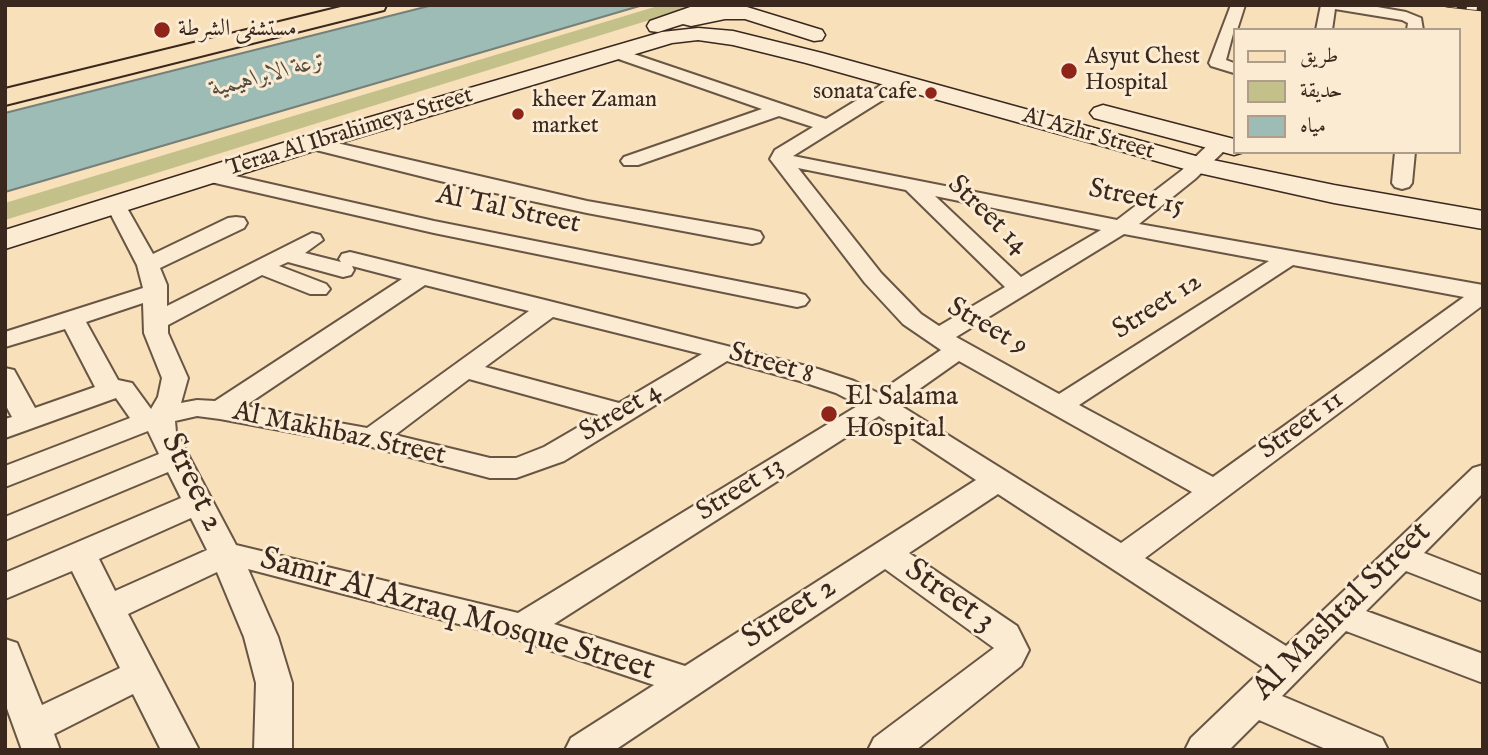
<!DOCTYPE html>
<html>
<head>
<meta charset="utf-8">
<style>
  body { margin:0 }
  #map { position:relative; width:1488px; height:755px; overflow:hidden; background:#f7e0ba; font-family:"IM FELL English",Amiri,serif }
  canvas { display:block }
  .frame { position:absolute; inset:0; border:7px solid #3a271d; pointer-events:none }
  .legend { position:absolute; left:1233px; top:28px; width:228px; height:126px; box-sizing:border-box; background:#faebd2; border:2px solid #ad9d8a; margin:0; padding:9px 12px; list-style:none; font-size:21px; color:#3a271d }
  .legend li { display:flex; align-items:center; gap:14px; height:35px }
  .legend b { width:35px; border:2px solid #ad9d8a }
</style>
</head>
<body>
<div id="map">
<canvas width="1488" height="755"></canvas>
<div class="frame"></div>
<ul class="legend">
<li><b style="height:9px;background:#f7e0ba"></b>طريق</li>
<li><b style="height:19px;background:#c4c08a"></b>حديقة</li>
<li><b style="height:19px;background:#9ebcb6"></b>مياه</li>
</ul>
</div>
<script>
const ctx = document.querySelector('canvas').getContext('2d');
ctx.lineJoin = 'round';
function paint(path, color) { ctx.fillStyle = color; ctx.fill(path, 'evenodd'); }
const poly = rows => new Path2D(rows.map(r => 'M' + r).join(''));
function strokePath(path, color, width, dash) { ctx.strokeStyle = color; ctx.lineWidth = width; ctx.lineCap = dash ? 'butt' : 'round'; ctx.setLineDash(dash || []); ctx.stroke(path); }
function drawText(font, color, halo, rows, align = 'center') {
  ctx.font = font + ' "IM FELL English",Amiri,serif'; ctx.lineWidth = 6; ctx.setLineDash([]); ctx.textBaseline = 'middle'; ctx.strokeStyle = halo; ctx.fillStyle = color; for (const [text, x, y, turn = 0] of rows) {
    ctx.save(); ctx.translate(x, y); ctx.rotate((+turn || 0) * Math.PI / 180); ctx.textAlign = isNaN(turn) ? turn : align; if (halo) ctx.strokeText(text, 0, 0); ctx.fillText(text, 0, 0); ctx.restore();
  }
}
paint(poly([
  [661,5,698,5,5,220,5,203]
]), '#c4c08a');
const water = poly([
  [433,5,643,5,5,192,5,113,433,5]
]);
paint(water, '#9ebcb6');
strokePath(water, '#768079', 2);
const street = poly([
  [1231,5,1245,5,1237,30,1234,30,1226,60,1234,63,1234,73,1211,66,1209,63,1231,5],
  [1321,5,1366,5,1406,12,1421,18,1423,30,1407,30,1408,23,1402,20,1335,9,1332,30,1316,30,1321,5],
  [616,48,826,119,893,78,905,78,907,82,905,86,793,156,1117,220,1181,171,1213,140,1227,140,1229,144,1227,148,1195,179,1139,224,1483,285,1483,305,1479,308,1145,558,1286,646,1473,468,1483,465,1483,493,1424,553,1483,576,1483,601,1406,571,1366,611,1483,654,1483,683,1346,631,1282,696,1382,738,1388,750,1328,750,1259,720,1229,750,1185,750,1191,738,1264,668,998,494,909,553,1017,626,1029,650,1021,666,916,750,868,750,874,738,994,648,885,569,615,750,565,750,571,738,654,685,520,640,248,569,278,637,292,683,292,750,254,750,256,683,244,637,217,572,128,614,199,750,161,750,133,694,54,734,60,750,22,750,5,703,5,639,17,643,42,705,120,668,72,571,5,599,5,573,181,498,168,472,5,540,5,517,159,454,148,431,5,487,5,466,130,418,116,398,5,438,5,419,12,417,5,404,5,368,14,370,35,408,95,387,65,329,5,347,5,332,143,288,137,265,106,205,109,201,123,201,153,254,228,218,236,217,244,218,247,223,244,228,160,268,167,285,167,306,312,233,320,235,323,240,305,253,341,262,339,259,342,254,350,252,549,301,818,369,854,381,878,393,941,350,903,324,865,283,770,159,775,150,813,127,779,116,638,165,624,165,621,161,624,157,762,109,610,56,608,53,610,50,616,48],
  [798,168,906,190,1005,287,939,326,921,314,881,273,798,168],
  [935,196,1101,230,1021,277,935,196],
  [1124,234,1269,261,1059,394,956,337,1124,234],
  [288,262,343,277,351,275,354,270,352,266,402,279,215,401,197,400,181,403,188,378,168,333,168,325,262,275,310,294,326,294,330,289,326,284,279,266,288,262],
  [1293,265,1464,297,1213,477,1079,405,1293,265],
  [425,285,529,311,367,428,245,406,425,285],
  [143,303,144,333,162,378,158,397,151,409,132,383,118,380,86,322,143,303],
  [553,317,702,354,619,403,485,367,553,317],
  [727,361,800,381,836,393,859,405,518,613,236,545,176,432,175,421,197,416,220,419,372,447,490,478,516,478,564,461,727,361],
  [959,361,1192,492,1121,543,898,404,959,361],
  [469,379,599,415,544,447,516,458,490,458,395,435,469,379],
  [879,416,976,480,685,666,554,624,879,416],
  [191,518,207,550,115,591,99,559,191,518],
  [311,137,587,201,752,230,760,232,763,237,760,242,752,244,587,213,440,181,304,147,302,143,311,137],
  [1395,152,1415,152,1412,183,1409,187,1402,189,1395,187,1392,183,1395,152],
  [209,170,434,221,797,293,805,295,809,300,805,305,797,307,434,233,202,180,199,176,202,172,209,170]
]);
const secondary = poly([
  [696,5,747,7,822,30,825,35,822,40,814,41,745,19,725,19,691,26,683,24,658,32,650,31,647,26,650,21,696,5],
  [698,28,733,31,822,53,1203,158,1334,185,1483,211,1483,229,1334,203,1199,173,806,63,733,45,698,40,672,43,320,149,5,249,5,230,302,137,662,32,698,28],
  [1103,105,1234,139,1234,152,1244,152,1234,155,1094,118,1090,113,1094,108,1103,105]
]);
const primary = poly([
  [349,5,386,5,384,10,5,105,5,89,349,5]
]);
strokePath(street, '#695544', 4);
strokePath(secondary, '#3a271d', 3);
strokePath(primary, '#3a271d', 4);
paint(street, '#faebd2');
paint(secondary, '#faebd2');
paint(primary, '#f7e0ba');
const rail = poly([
  [1447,5,1483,9]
]);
strokePath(rail, '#3a271d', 5);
strokePath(rail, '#faebd2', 3.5, [10]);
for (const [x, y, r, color] of [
  [162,30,9,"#8f2418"],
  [1069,71,9,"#8f2418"],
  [931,93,7,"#8f2418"],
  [518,114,7,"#8f2418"],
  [829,414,9,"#8f2418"]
]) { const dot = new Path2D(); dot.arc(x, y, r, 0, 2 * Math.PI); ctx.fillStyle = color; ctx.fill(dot); strokePath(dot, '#faebd2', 2.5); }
drawText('23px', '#3a271d', '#faebd2', [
  ["مستشفى الشرطة",178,30],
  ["Asyut Chest",1085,58],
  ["Hospital",1085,84],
  ["sonata cafe",917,93,"right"],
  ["kheer Zaman",532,101],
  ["market",532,127]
], 'left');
drawText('23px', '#3a271d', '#faebd2', [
  ["Teraa Al Ibrahimeya Street",350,133,-17],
  ["Al Azhr Street",1088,135,16]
]);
drawText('italic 24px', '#534c43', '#faebd2', [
  ["ترعة الابراهيمية",269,76,-15]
]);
drawText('28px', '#3a271d', '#faebd2', [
  ["Street 15",1136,199,11],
  ["Al Tal Street",508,211,12],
  ["Street 14",987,216,44],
  ["Street 12",1158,307,-33],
  ["Street 9",987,328,30],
  ["Street 8",771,365,16],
  ["Street 4",621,413,-31],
  ["Street 11",1302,426,-36],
  ["Al Makhbaz Street",339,435,12],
  ["Street 13",741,490,-32]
]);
drawText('28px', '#3a271d', '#faebd2', [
  ["El Salama",845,398],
  ["Hospital",845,430]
], 'left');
drawText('33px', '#3a271d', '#faebd2', [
  ["Street 2",191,483,64],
  ["Street 3",949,597,35],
  ["Al Mashtal Street",1343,612,-45],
  ["Street 2",790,614,-33],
  ["Samir Al Azraq Mosque Street",457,616,16]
]);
</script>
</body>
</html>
